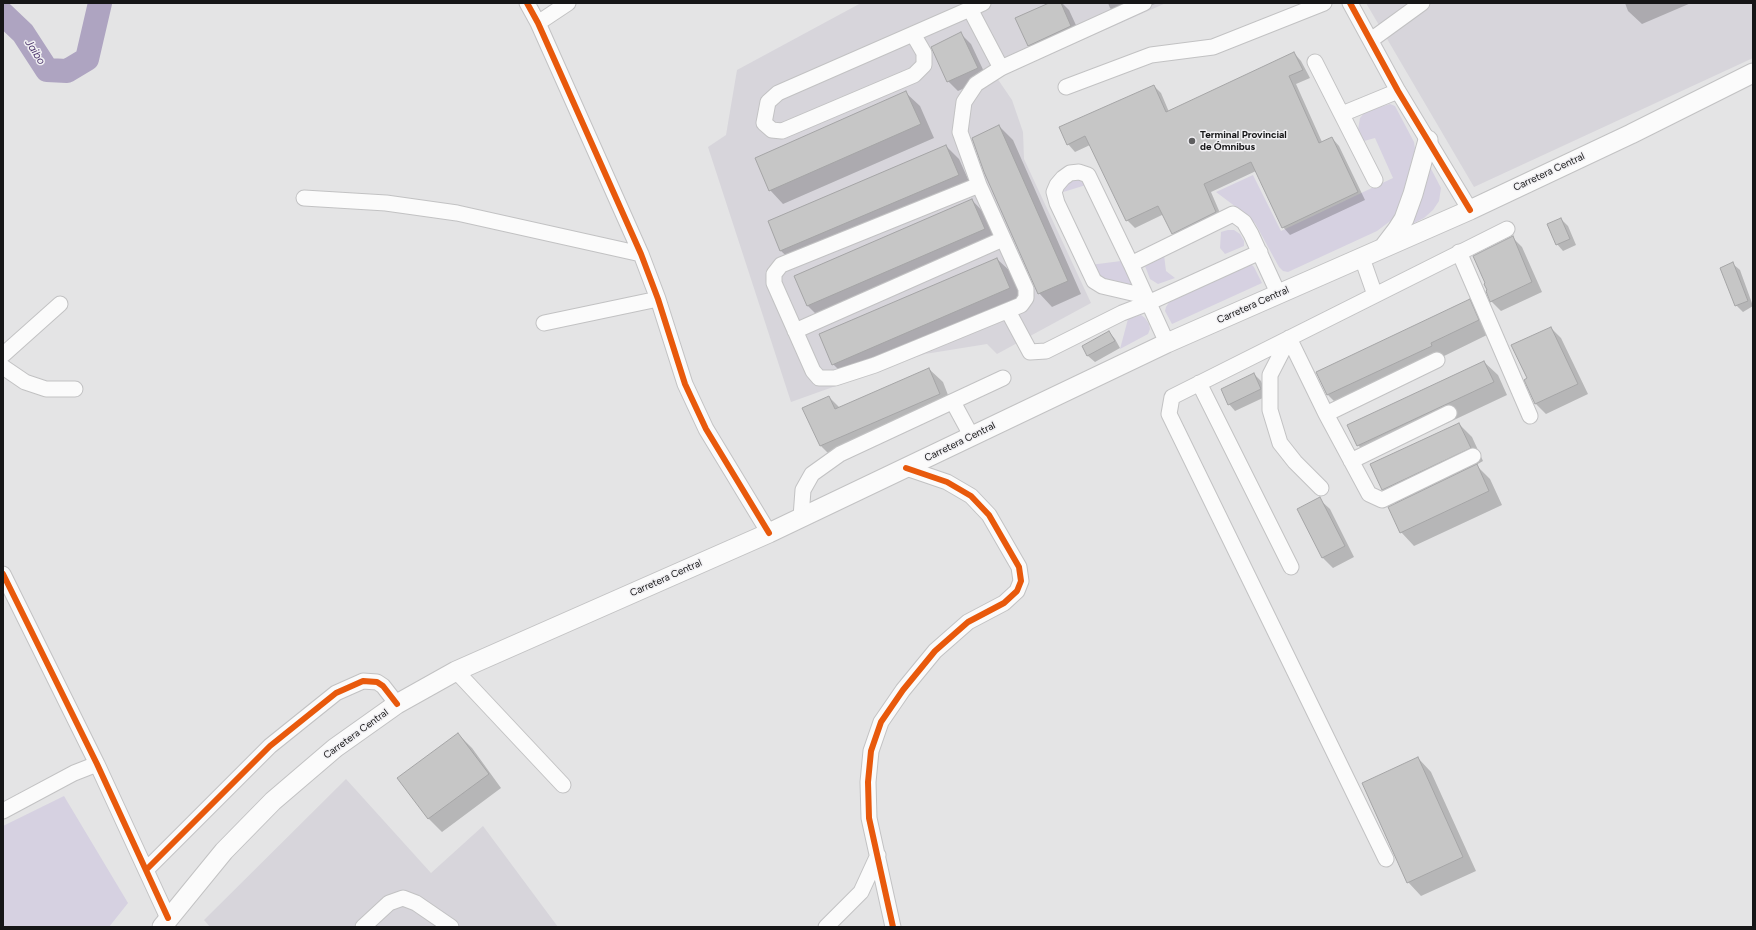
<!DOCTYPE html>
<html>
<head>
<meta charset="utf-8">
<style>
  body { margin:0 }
  #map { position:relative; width:1756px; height:930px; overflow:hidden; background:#e4e4e5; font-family:Figtree,sans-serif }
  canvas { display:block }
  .frame { position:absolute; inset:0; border:4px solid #161617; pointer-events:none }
</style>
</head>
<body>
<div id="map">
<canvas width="1756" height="930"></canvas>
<div class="frame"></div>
</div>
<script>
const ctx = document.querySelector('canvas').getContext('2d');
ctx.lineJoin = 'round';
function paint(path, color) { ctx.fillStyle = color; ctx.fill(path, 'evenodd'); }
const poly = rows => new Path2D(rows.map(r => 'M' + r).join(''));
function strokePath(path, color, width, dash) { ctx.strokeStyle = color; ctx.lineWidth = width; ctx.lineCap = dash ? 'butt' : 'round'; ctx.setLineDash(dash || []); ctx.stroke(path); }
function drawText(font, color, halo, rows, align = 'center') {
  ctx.font = font + ' Figtree,sans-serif'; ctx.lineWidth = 3; ctx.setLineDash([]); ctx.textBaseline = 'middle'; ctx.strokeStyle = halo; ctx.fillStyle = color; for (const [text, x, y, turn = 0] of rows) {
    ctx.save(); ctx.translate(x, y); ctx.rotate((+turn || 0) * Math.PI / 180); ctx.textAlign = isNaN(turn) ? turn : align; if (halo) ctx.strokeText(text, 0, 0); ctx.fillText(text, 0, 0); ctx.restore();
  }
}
paint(poly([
  [861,3,1166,3,997,78,1012,100,1023,132,1024,159,1091,303,997,354,987,344,925,354,791,402,708,147,726,135,737,70],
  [1366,3,1753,3,1753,58,1474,187],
  [346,779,431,873,483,826,558,927,210,927,204,920]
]), '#d7d5db');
paint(poly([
  [1390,104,1395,106,1414,142,1415,149,1398,212,1393,219,1377,231,1288,272,1283,271,1279,267,1255,223,1240,210,1216,192,1253,175,1281,231,1393,178,1375,138,1364,141,1358,130,1360,118,1365,112],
  [1429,165,1441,188,1439,201,1433,210,1424,218,1408,226],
  [1075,179,1081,180,1086,185,1060,193,1064,185],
  [1228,230,1234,230,1240,234,1244,241,1244,246,1225,254,1220,248,1221,232],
  [1164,255,1166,271,1175,278,1158,284,1150,279,1145,266,1147,262],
  [1121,261,1134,287,1101,279,1090,265],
  [1248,265,1252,265,1254,267,1262,283,1172,324,1165,311,1166,307,1170,301],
  [1141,315,1145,318,1149,324,1150,329,1148,334,1120,349,1128,319],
  [64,796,128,903,109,927,3,927,3,826]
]), '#d6d1e1');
paint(poly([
  [1052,3,1062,3,1069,10,1081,36,1039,56,1028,45],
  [1108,3,1159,3,1151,5,1120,18,1110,8],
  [1625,3,1691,3,1642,24,1628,11],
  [961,34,971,44,987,78,958,91,948,81],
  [1294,53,1301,61,1310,78,1296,84,1322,142,1332,138,1339,146,1365,200,1290,235,1283,227,1256,171,1211,192,1223,220,1180,241,1173,233,1164,214,1135,228,1127,220,1090,145,1075,152,1068,144,1154,86,1161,93,1169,112],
  [906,93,920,106,934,138,783,204,770,190],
  [999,126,1013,140,1081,294,1052,307,1039,293],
  [946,146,959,159,972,188,795,264,781,251,769,222],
  [972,200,985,214,998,243,821,319,807,305],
  [1561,219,1568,226,1576,245,1563,251,1557,244],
  [1512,237,1522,247,1542,292,1501,311,1491,301,1488,291],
  [997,259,1011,272,1023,302,846,377,833,364],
  [1733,264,1740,270,1753,306,1743,312,1736,305],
  [1469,300,1482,313,1491,333,1340,407,1328,395],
  [1551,328,1561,338,1588,394,1546,414,1536,404,1525,380,1528,379],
  [1109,332,1115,339,1120,348,1095,362,1088,356,1083,347],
  [1484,362,1498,375,1507,395,1371,459,1358,445],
  [929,369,943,382,953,408,834,459,821,446,829,397,840,408],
  [1254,374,1261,381,1267,396,1235,411,1229,404],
  [1459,424,1472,437,1483,461,1476,465,1490,479,1502,505,1414,546,1401,532,1397,504,1383,489],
  [1319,499,1330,509,1354,557,1333,568,1323,558,1298,510],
  [458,734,472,748,501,788,442,832,428,818],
  [1418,758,1431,772,1476,871,1421,896,1408,882]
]), '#0003');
strokePath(poly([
  [3,14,23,33,47,70,67,71,87,59,100,3]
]), '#aea4c1', 24);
const building = poly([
  [1049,3,1061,3,1071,26,1028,46,1015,18,1049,3],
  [961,32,978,68,947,82,931,47,961,32],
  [1294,52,1303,70,1289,76,1319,143,1332,137,1358,192,1282,228,1251,162,1204,184,1216,212,1172,234,1158,206,1126,221,1085,136,1067,145,1059,127,1154,85,1166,112,1294,52],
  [906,91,921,124,769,191,755,158,906,91],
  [999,125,1068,281,1038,294,984,172,972,138,999,125],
  [946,145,959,175,780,251,768,221,946,145],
  [972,199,985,229,807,306,794,276,972,199],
  [1561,218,1570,239,1556,245,1547,224,1561,218],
  [1513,236,1532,282,1490,302,1486,291,1487,290,1484,284,1485,283,1473,256,1513,236],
  [997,258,1010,288,832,365,819,334,997,258],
  [1733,262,1748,301,1735,306,1720,268,1733,262],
  [1470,299,1479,320,1431,343,1432,346,1327,395,1316,372,1470,299],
  [1551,327,1578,384,1535,404,1524,380,1527,378,1511,345,1551,327],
  [1109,331,1115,341,1087,356,1082,346,1109,331],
  [1484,361,1494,382,1357,446,1347,425,1484,361],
  [929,368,940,394,820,446,802,408,829,396,835,409,929,368],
  [1254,373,1261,389,1228,405,1221,389,1254,373],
  [1459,423,1471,448,1382,490,1370,464,1459,423],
  [1477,464,1489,491,1400,533,1388,507,1477,464],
  [1320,497,1345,546,1322,558,1297,509,1320,497],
  [458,733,489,774,428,819,397,778,458,733],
  [1418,757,1463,857,1407,883,1362,783,1418,757]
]);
paint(building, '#c6c6c6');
strokePath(building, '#a5a5a6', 1);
const minor = poly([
  [527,3,538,23,641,254,658,299,685,384,706,429,769,533],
  [983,3,970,9,1001,68],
  [1350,3,1398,91,1470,210],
  [538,23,568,3],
  [913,34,924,53,924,65,914,75,782,131,772,130,764,123,768,102,778,93,970,9],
  [1371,40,1422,3],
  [1315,62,1375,180],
  [1066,87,1151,55,1213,47,1324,3],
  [1342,114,1398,91],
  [979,185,1026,289,1026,298,1021,305,875,365,835,378,819,378,813,371,774,283,774,274,781,265,979,185],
  [979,185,960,132,964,102,976,84,1001,68,1144,3],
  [304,198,386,203,457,213,641,254],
  [1459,252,1530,416],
  [1362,258,1375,295],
  [1131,264,1233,214,1244,222,1251,234,1278,293],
  [1145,296,1102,286,1094,281,1057,203,1054,192,1057,185,1063,178,1070,173,1079,172,1088,175,1131,264,1167,343],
  [1008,311,1030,352,1046,351,1122,313,1148,303,1260,252],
  [544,323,658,299],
  [795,331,1003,239],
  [1289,338,1326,414,1369,494,1382,500,1473,456],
  [1289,338,1270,375,1270,410,1280,443,1295,462,1321,488],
  [3,355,60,304],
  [3,367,25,382,46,389,75,389],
  [1199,383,1291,567],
  [953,402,972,437],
  [1326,414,1437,360],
  [1351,461,1449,413],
  [801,517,803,490,812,474,840,454,1003,378],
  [3,574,97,764,168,918],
  [456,671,563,785],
  [3,811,74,773,97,764],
  [1386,859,1169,414,1172,397,1507,229],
  [146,870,270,746,336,693,363,681,377,682,383,686,397,704],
  [363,927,389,903,403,898,416,903,451,927],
  [826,927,861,892,878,855],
  [893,927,869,818,868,782,871,751,881,722,903,690,935,651,968,622,1004,603,1017,591,1021,581,1019,567,989,515,971,496,947,482,906,468]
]);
const major = poly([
  [1384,247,1397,230,1404,219,1413,194,1428,140],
  [162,927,224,851,273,801,335,748,397,704,456,671,769,533,1167,343,1470,210,1631,134,1753,73]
]);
strokePath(minor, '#c2c2c3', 17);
strokePath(major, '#c2c2c3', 21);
strokePath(minor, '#fbfbfb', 15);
strokePath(major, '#fbfbfb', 19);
strokePath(poly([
  [527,3,538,23,641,254,658,299,685,384,706,429,769,533],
  [1350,3,1398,91,1470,210],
  [3,574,97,764,168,918],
  [146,870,270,746,336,693,363,681,377,682,383,686,397,704],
  [893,927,869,818,868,782,871,751,881,722,903,690,935,651,968,622,1004,603,1017,591,1021,581,1019,567,989,515,971,496,947,482,906,468]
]), '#e8590c', 6);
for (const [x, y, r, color] of [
  [1192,141,4,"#5e5e5f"]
]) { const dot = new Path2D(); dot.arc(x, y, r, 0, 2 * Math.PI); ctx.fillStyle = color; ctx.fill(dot); strokePath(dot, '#f2f1f4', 1.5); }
drawText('bold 10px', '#161617', '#f2f1f4', [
  ["Terminal Provincial",1200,135],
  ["de Ómnibus",1200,147]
], 'left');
drawText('10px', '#161617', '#f2f1f4', [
  ["Carretera Central",1549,172,-25],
  ["Carretera Central",1253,305,-24],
  ["Carretera Central",960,442,-26],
  ["Carretera Central",666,578,-24],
  ["Carretera Central",356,734,-36]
]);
drawText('italic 11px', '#513b70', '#f2f1f4', [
  ["Jaibo",35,52,57]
]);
</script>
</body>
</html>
